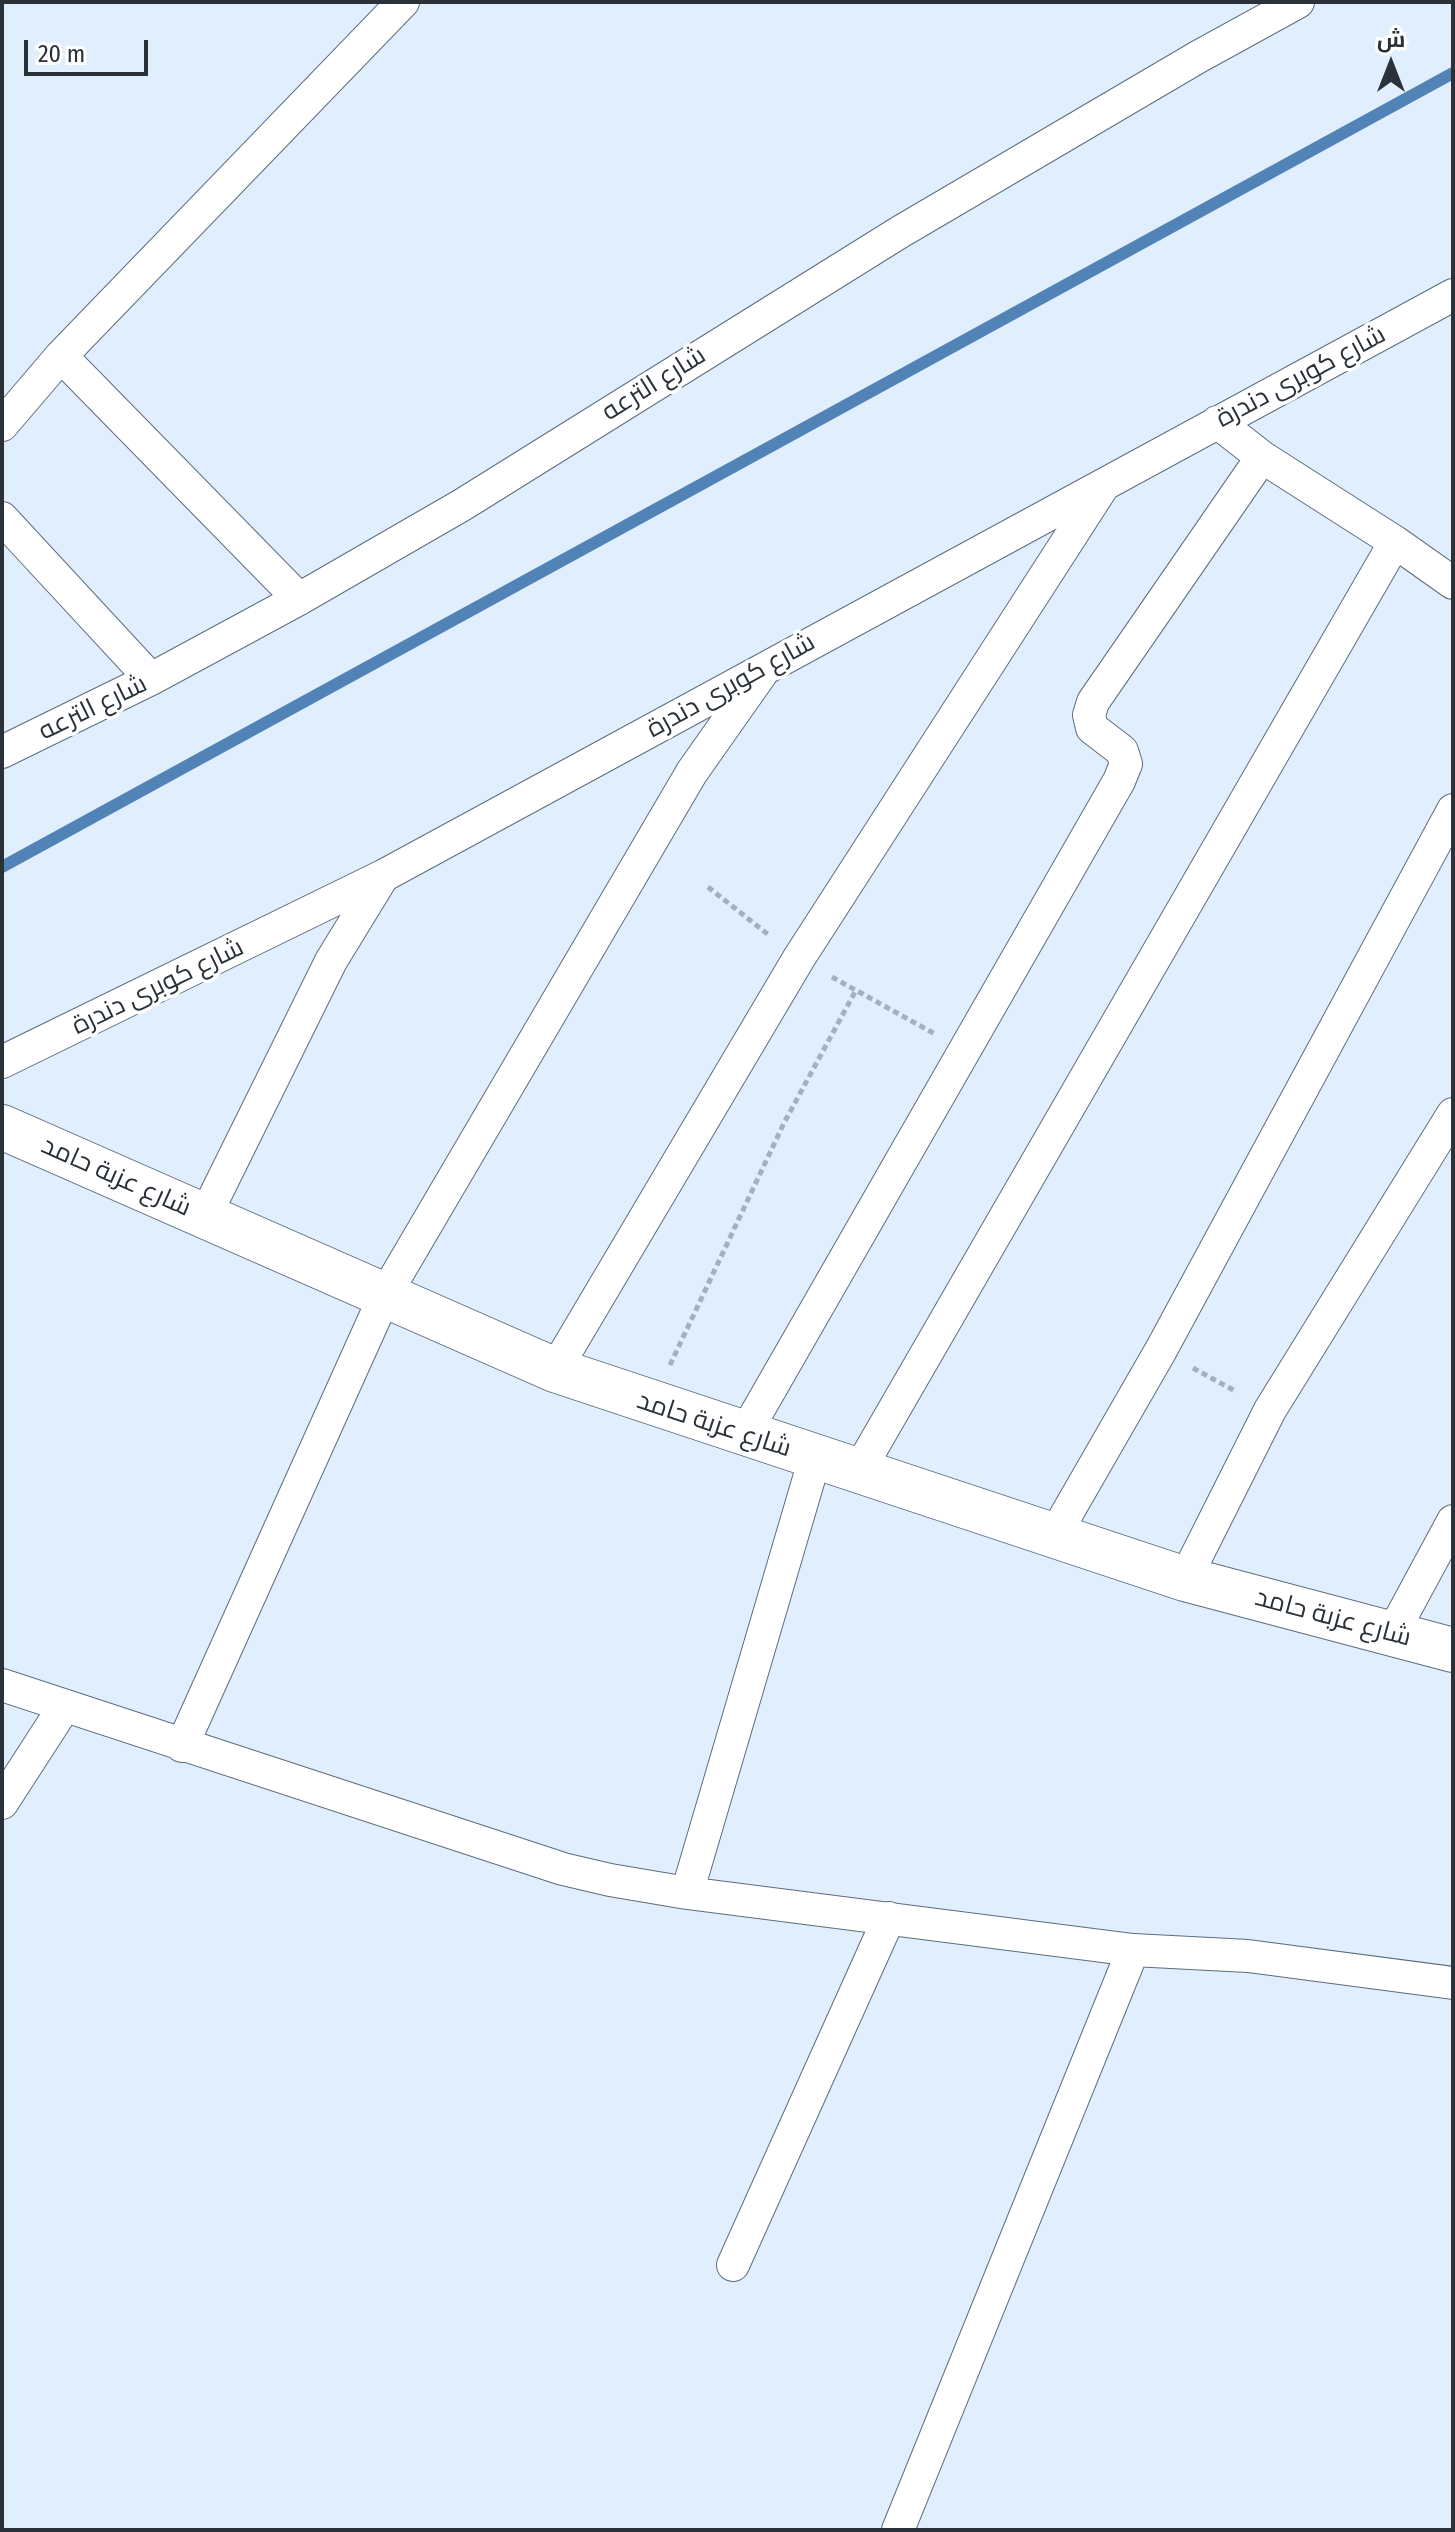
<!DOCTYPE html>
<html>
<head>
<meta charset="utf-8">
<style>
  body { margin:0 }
  #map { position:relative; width:1455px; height:2532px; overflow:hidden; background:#e0eefe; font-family:"Fira Sans Condensed",Cairo,sans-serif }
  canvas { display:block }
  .frame { position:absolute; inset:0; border:4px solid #2a3138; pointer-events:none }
  .north { position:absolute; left:1351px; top:24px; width:80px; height:80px; -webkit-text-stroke:6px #fff; paint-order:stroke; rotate:0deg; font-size:22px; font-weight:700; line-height:32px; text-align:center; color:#2a3138 }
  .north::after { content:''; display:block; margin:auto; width:28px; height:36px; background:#2a3138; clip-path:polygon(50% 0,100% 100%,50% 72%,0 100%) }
  .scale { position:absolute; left:24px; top:40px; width:124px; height:36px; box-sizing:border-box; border:4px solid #2a3138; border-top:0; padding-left:10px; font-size:24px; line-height:28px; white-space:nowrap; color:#2a3138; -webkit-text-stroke:6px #fff; paint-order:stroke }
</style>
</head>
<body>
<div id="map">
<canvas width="1455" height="2532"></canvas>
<div class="frame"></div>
<div class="north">ش</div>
<div class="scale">20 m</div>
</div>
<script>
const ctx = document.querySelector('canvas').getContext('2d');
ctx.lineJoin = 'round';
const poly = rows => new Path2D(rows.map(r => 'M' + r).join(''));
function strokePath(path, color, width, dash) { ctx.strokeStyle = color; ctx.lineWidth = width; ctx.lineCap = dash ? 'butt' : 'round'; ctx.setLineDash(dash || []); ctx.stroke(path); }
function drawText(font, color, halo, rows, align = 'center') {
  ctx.font = font + ' "Fira Sans Condensed",Cairo,sans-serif'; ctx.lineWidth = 7; ctx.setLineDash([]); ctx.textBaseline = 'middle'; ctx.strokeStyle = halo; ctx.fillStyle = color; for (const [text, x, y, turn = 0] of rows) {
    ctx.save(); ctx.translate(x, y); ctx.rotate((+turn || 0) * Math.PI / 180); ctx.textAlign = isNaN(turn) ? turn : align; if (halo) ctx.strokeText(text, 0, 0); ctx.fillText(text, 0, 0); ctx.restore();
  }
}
strokePath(poly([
  [2,867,1453,73]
]), '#5183b6', 12);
const street = poly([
  [61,356,299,599],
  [1217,422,1262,457,1395,542,1453,583],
  [2,425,61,356,403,2],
  [2,518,151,679],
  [2,752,151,679,299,599,462,505,900,232,1198,57,1298,2],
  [2,1062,383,876,1453,295],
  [205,1216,331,961,383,876],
  [555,1370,799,958,1103,486],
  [744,1435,1119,781,1126,764,1122,751,1092,728,1089,715,1093,702,1262,457],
  [858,1472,1395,542],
  [1054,1536,1161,1350,1453,810],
  [1185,1579,1270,1410,1453,1114],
  [1392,1634,1453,1521],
  [2,1685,563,1869,610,1880,687,1893,1133,1950,1248,1956,1453,1983],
  [182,1746,385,1295,692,772,761,674],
  [2,1803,64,1707],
  [687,1893,815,1458],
  [733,2265,889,1918],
  [898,2530,1133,1950]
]);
const secondary = poly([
  [2,1127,555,1370,1185,1579,1453,1650]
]);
strokePath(street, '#5d6d7e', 34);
strokePath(secondary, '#5d6d7e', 46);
strokePath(poly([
  [708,887,770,936],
  [832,977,935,1034],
  [670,1365,784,1123,856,990],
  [1193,1368,1237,1392]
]), '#a4b0bd', 5, [6, 4]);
strokePath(street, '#fff', 32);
strokePath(secondary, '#fff', 44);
drawText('26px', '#2a3138', '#fff', [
  ["شارع كوبرى دندرة",1301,377,-28],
  ["شارع الترعه",654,384,-32],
  ["شارع كوبرى دندرة",731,686,-29],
  ["شارع الترعه",93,708,-26],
  ["شارع كوبرى دندرة",158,987,-26],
  ["شارع عزبة حامد",116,1177,24],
  ["شارع عزبة حامد",714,1425,18],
  ["شارع عزبة حامد",1333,1618,15]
]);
</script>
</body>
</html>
